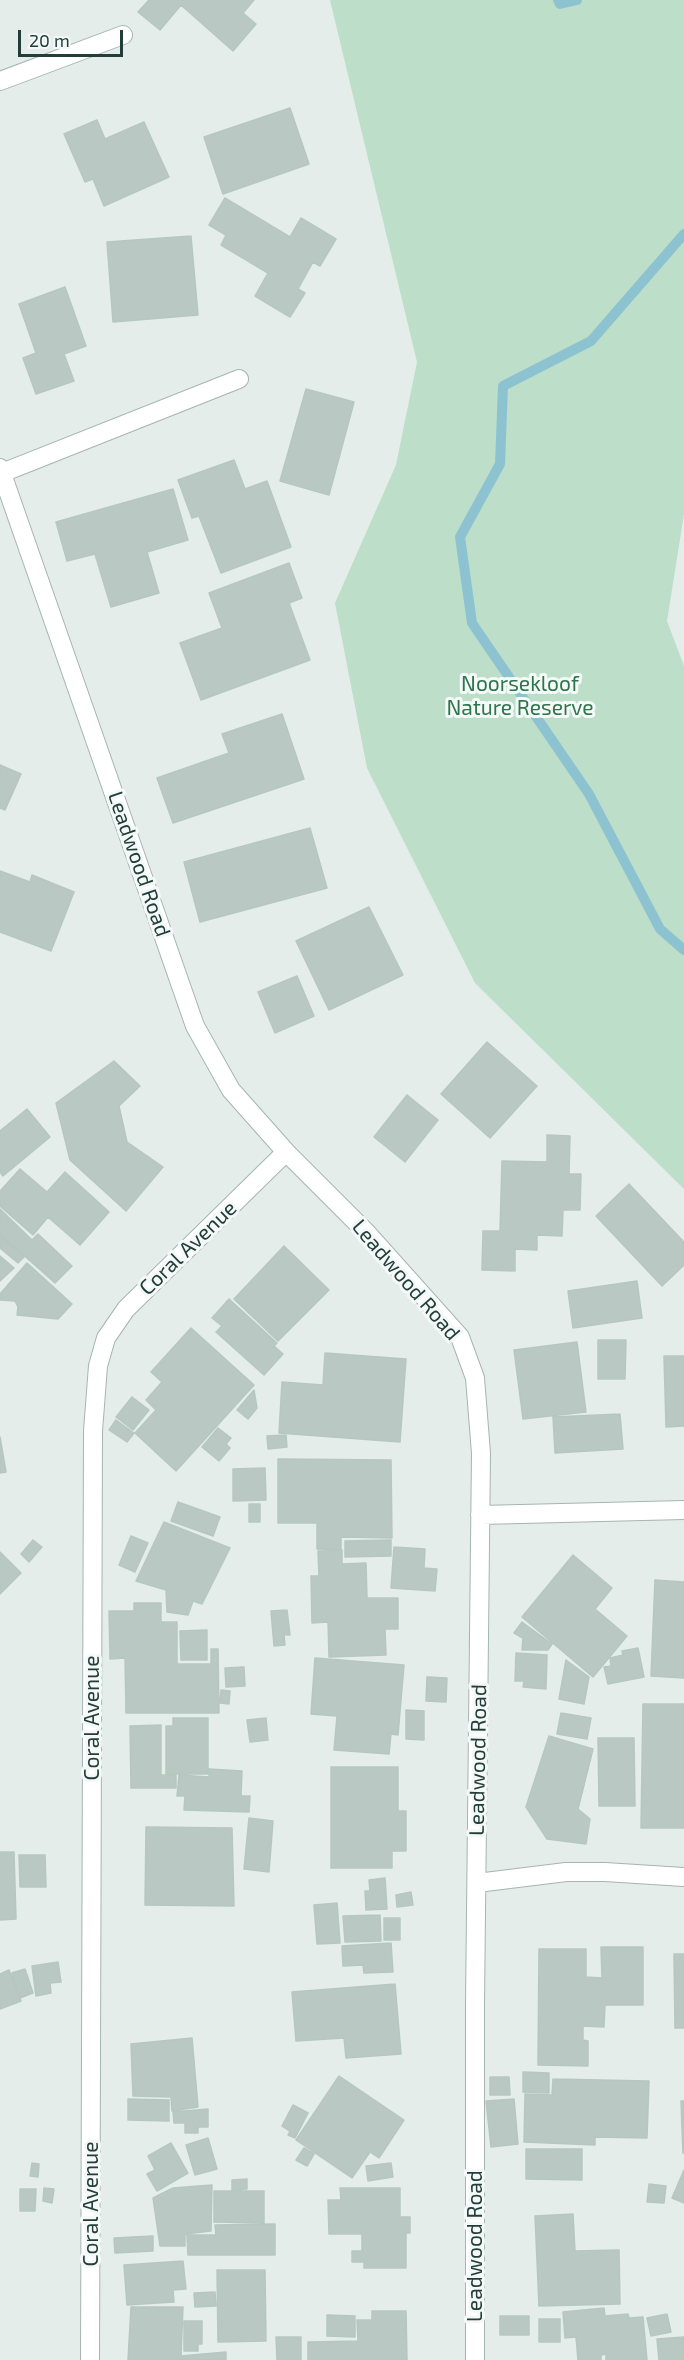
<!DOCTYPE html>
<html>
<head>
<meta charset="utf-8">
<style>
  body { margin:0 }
  #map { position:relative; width:684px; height:2360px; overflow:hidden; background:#e4ede9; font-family:"Exo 2",sans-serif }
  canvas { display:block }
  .scale { position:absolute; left:18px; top:30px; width:105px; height:27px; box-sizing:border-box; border:3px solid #233e39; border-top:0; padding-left:8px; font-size:18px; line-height:21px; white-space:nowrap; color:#233e39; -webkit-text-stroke:4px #f4f9f7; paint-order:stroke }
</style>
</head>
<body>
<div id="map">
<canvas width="684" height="2360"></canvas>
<div class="scale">20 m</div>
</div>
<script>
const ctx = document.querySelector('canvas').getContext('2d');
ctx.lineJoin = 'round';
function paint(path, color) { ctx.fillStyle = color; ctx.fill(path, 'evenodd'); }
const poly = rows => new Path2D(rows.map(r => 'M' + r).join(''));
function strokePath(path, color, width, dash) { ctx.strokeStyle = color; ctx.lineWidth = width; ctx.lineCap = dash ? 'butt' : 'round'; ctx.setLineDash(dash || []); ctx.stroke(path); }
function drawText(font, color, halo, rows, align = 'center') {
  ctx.font = font + ' "Exo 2",sans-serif'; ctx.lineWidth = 6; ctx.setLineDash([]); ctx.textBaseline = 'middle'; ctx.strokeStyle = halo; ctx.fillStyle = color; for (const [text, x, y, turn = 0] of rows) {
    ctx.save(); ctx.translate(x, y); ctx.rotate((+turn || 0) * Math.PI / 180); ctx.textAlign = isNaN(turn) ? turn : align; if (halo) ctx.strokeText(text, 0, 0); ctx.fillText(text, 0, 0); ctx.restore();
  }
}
paint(poly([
  [330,0,684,0,684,514,667,621,684,666,684,1189,475,983,367,768,335,603,396,465,417,362]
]), '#bddec8');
strokePath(poly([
  [558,0,560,4,577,0],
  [684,234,591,341,503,386,500,464,460,537,472,623,589,794,660,929,684,950]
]), '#8dc3d1', 10);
const building = poly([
  [149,0,254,0,243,13,256,24,233,51,181,5,160,30,138,12,149,0],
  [290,108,309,164,223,194,204,137,290,108],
  [97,120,105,139,144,122,169,177,104,206,93,179,85,182,64,134,97,120],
  [225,198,290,237,301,218,336,239,320,266,313,262,298,289,305,293,290,317,255,296,268,273,221,245,226,235,209,225,225,198],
  [191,236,198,315,113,322,107,242,191,236],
  [65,287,86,346,64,354,74,381,36,394,23,358,36,353,19,304,65,287],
  [306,389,354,402,329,495,280,481,306,389],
  [234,460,245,489,267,481,291,547,221,573,199,516,192,518,178,480,234,460],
  [173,489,188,540,147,552,159,593,111,607,95,554,67,561,56,522,173,489],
  [289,563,302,598,289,603,310,660,201,700,180,643,222,628,209,593,289,563],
  [282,714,304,779,173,823,157,778,229,753,222,734,282,714],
  [0,765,21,774,5,810,0,808,0,765],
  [310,828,327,888,200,922,184,862,310,828],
  [0,871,30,882,32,875,74,892,51,951,0,932,0,871],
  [369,907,403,975,329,1010,296,941,369,907],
  [297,976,314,1016,275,1033,258,992,297,976],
  [487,1042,537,1086,490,1138,441,1094,487,1042],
  [114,1061,140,1086,119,1106,127,1142,163,1167,126,1211,70,1160,56,1103,114,1061],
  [407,1095,438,1120,405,1162,374,1137,407,1095],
  [27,1109,50,1137,3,1176,0,1172,0,1131,27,1109],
  [547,1135,570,1136,569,1174,581,1174,580,1210,563,1210,562,1236,537,1235,537,1250,515,1249,515,1271,482,1270,483,1231,500,1231,502,1161,547,1162,547,1135],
  [20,1169,47,1192,65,1172,109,1212,80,1245,48,1217,33,1235,0,1206,0,1191,20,1169],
  [629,1184,684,1242,684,1265,662,1286,596,1216,629,1184],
  [0,1209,32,1240,38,1234,72,1266,55,1283,0,1234,0,1209],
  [0,1236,24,1257,18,1263,0,1248,0,1236],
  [284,1246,329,1290,278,1341,234,1299,284,1246],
  [0,1256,14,1268,0,1281,0,1256],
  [27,1263,72,1304,58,1319,17,1315,18,1307,15,1301,0,1300,0,1294,27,1263],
  [637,1281,642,1318,573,1328,568,1291,637,1281],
  [229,1299,277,1343,274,1346,283,1354,264,1375,216,1332,222,1326,212,1318,229,1299],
  [191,1328,254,1385,176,1471,135,1433,156,1410,146,1400,162,1382,151,1372,191,1328],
  [598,1340,626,1340,625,1379,598,1379,598,1340],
  [577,1342,586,1412,523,1419,514,1350,577,1342],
  [325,1353,406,1359,400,1442,279,1433,282,1382,323,1385,325,1353],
  [664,1356,684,1356,684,1426,666,1427,664,1356],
  [254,1390,257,1408,248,1419,237,1410,254,1390],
  [132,1397,149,1410,133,1430,116,1417,132,1397],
  [620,1414,623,1449,555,1453,553,1417,620,1414],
  [116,1420,134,1433,127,1442,109,1430,116,1420],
  [218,1428,231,1438,226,1444,230,1448,219,1461,202,1447,218,1428],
  [286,1435,287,1447,268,1449,267,1436,286,1435],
  [0,1437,6,1472,0,1473,0,1437],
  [278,1459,391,1460,392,1538,341,1537,341,1550,317,1549,317,1523,278,1523,278,1459],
  [265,1468,266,1500,233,1501,233,1469,265,1468],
  [178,1502,220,1517,213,1536,171,1521,178,1502],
  [249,1504,260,1504,260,1522,249,1522,249,1504],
  [164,1522,230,1548,202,1604,193,1601,188,1615,167,1612,166,1590,136,1581,164,1522],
  [131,1536,148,1543,135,1572,119,1565,131,1536],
  [33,1540,42,1547,29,1562,21,1554,33,1540],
  [391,1540,391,1556,345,1557,345,1541,391,1540],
  [394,1547,425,1549,424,1568,437,1569,435,1591,391,1588,394,1547],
  [342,1550,342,1564,366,1563,367,1598,398,1598,398,1629,385,1629,386,1655,329,1657,328,1622,312,1623,311,1576,319,1576,318,1551,342,1550],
  [0,1552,21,1573,0,1594,0,1552],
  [573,1555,612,1588,595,1609,627,1636,593,1677,522,1617,573,1555],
  [655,1580,684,1582,684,1678,651,1676,655,1580],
  [134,1603,161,1603,161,1622,177,1622,177,1664,211,1664,211,1649,218,1649,219,1713,126,1713,125,1658,110,1659,109,1611,134,1611,134,1603],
  [287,1610,290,1635,284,1635,285,1645,274,1646,271,1611,287,1610],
  [522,1622,552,1644,548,1650,522,1650,523,1638,514,1633,522,1622],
  [207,1630,207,1660,181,1660,180,1631,207,1630],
  [638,1648,644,1677,608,1684,604,1667,611,1666,610,1658,623,1655,622,1651,638,1648],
  [516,1653,547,1655,546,1689,523,1687,524,1681,515,1681,516,1653],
  [315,1658,404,1665,398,1735,391,1734,389,1754,334,1750,337,1716,311,1714,315,1658],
  [566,1660,589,1677,584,1704,559,1699,566,1660],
  [244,1667,245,1686,226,1687,225,1668,244,1667],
  [427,1677,447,1678,446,1702,426,1701,427,1677],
  [221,1690,230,1691,229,1704,220,1703,221,1690],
  [643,1704,684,1704,684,1828,641,1828,643,1704],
  [406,1710,424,1711,424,1740,406,1739,406,1710],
  [561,1713,591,1718,587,1739,557,1734,561,1713],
  [173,1718,208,1718,208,1774,166,1774,166,1726,173,1726,173,1718],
  [266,1718,268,1740,250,1742,247,1720,266,1718],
  [161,1725,161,1775,176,1775,176,1788,131,1788,130,1726,161,1725],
  [549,1736,593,1749,578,1809,590,1819,586,1844,547,1839,526,1807,549,1736],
  [598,1738,634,1738,635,1806,599,1806,598,1738],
  [331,1767,398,1767,398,1811,406,1811,406,1851,392,1851,392,1868,331,1868,331,1767],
  [209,1769,242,1771,241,1796,250,1796,249,1812,184,1810,185,1796,177,1796,179,1775,209,1777,209,1769],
  [249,1818,273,1821,269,1872,244,1869,249,1818],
  [146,1827,232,1828,234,1906,145,1905,146,1827],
  [0,1852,14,1852,16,1919,0,1920,0,1852],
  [19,1855,45,1855,46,1887,20,1887,19,1855],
  [385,1878,387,1909,366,1910,365,1891,370,1891,369,1880,385,1878],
  [411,1892,413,1905,397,1907,396,1895,411,1892],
  [337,1903,340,1943,317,1944,314,1905,337,1903],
  [380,1915,381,1941,345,1942,343,1916,380,1915],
  [384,1918,400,1918,400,1940,384,1940,384,1918],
  [391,1943,393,1972,364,1973,363,1965,343,1966,342,1946,391,1943],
  [601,1947,643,1947,643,2005,605,2005,604,2027,583,2026,583,2040,588,2041,588,2066,538,2065,539,1949,586,1949,586,1977,602,1978,601,1947],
  [674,1954,684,1954,684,2028,675,2028,674,1954],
  [58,1962,61,1982,50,1983,51,1993,36,1996,32,1966,58,1962],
  [25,1969,33,1993,20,1998,12,1973,25,1969],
  [9,1970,21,2001,0,2009,0,1974,9,1970],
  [395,1984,401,2054,346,2058,344,2038,296,2041,292,1992,395,1984],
  [192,2038,198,2107,172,2111,171,2097,133,2096,131,2044,192,2038],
  [523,2072,549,2073,549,2093,523,2092,523,2072],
  [339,2076,404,2120,379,2158,370,2152,352,2178,296,2140,339,2076],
  [490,2077,509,2077,510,2095,490,2095,490,2077],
  [553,2079,649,2081,647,2138,595,2137,595,2145,524,2142,525,2094,552,2095,553,2079],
  [128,2099,169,2100,169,2121,128,2120,128,2099],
  [514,2099,518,2144,491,2147,486,2101,514,2099],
  [681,2101,684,2101,684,2153,683,2153,681,2101],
  [293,2105,308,2113,295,2138,288,2135,290,2131,282,2126,293,2105],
  [208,2109,208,2127,198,2127,198,2133,185,2133,185,2123,174,2123,173,2112,208,2109],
  [208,2138,217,2169,195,2175,186,2145,208,2138],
  [171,2143,188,2173,157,2191,147,2174,155,2170,148,2156,171,2143],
  [304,2148,314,2154,307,2166,296,2160,304,2148],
  [526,2149,582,2149,582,2180,526,2179,526,2149],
  [32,2163,39,2164,38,2177,30,2176,32,2163],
  [391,2163,393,2177,368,2181,366,2166,391,2163],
  [684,2170,684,2203,672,2198,684,2170],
  [247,2179,247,2189,232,2190,232,2180,247,2179],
  [649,2184,666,2186,664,2203,647,2202,649,2184],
  [212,2185,211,2231,185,2234,185,2246,160,2246,153,2198,173,2188,212,2185],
  [44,2188,54,2189,52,2203,43,2201,44,2188],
  [340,2188,400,2188,400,2217,410,2217,410,2233,406,2233,406,2268,364,2268,364,2262,352,2262,352,2251,362,2251,362,2234,329,2234,328,2200,341,2200,340,2188],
  [20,2189,36,2189,35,2211,20,2211,20,2189],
  [214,2191,264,2191,264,2223,214,2222,214,2191],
  [573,2214,575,2251,619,2250,620,2304,539,2306,535,2216,573,2214],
  [275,2224,275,2255,188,2255,187,2235,216,2235,215,2225,275,2224],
  [153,2236,153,2251,115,2253,114,2238,153,2236],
  [183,2261,186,2289,173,2290,174,2302,127,2305,124,2265,183,2261],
  [217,2270,265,2270,266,2341,218,2342,217,2270],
  [215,2292,216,2306,195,2307,194,2293,215,2292],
  [131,2307,183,2307,181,2356,226,2352,226,2360,128,2360,131,2307],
  [604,2308,605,2316,628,2314,629,2318,643,2317,647,2360,606,2360,606,2354,601,2355,601,2360,578,2360,576,2337,565,2338,563,2312,604,2308],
  [372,2311,406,2311,407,2360,308,2360,308,2342,358,2341,357,2320,372,2320,372,2311],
  [667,2314,671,2332,651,2336,647,2318,667,2314],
  [327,2315,355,2316,355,2337,327,2336,327,2315],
  [500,2316,529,2316,529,2335,500,2335,500,2316],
  [539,2319,560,2319,560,2342,539,2342,539,2319],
  [184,2321,202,2321,202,2344,198,2344,198,2351,184,2351,184,2321],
  [276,2337,301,2337,301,2360,277,2360,276,2337],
  [684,2337,684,2360,659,2360,657,2339,684,2337]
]);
paint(building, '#b9c8c3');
strokePath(building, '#b6c7c1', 1.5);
const street = poly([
  [0,81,123,35],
  [0,468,195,1026,231,1090,286,1152,366,1232,460,1337,475,1378,481,1453,475,2003,475,2360],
  [2,473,239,379],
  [480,1515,684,1510],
  [477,1883,566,1872,605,1872,684,1877],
  [90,2360,93,1431,98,1366,106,1338,126,1309,286,1152]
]);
strokePath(street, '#a6b5b1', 20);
strokePath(street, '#fff', 18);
drawText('21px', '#2e754d', '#f4f9f7', [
  ["Noorsekloof",520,684],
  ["Nature Reserve",520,708]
]);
drawText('21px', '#233e39', '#f4f9f7', [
  ["Leadwood Road",139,864,71],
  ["Coral Avenue",188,1248,-44],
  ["Leadwood Road",406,1280,49],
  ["Coral Avenue",92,1718,-90],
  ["Leadwood Road",478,1760,-89],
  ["Coral Avenue",91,2204,-90],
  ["Leadwood Road",475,2246,-90]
]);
</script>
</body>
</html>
